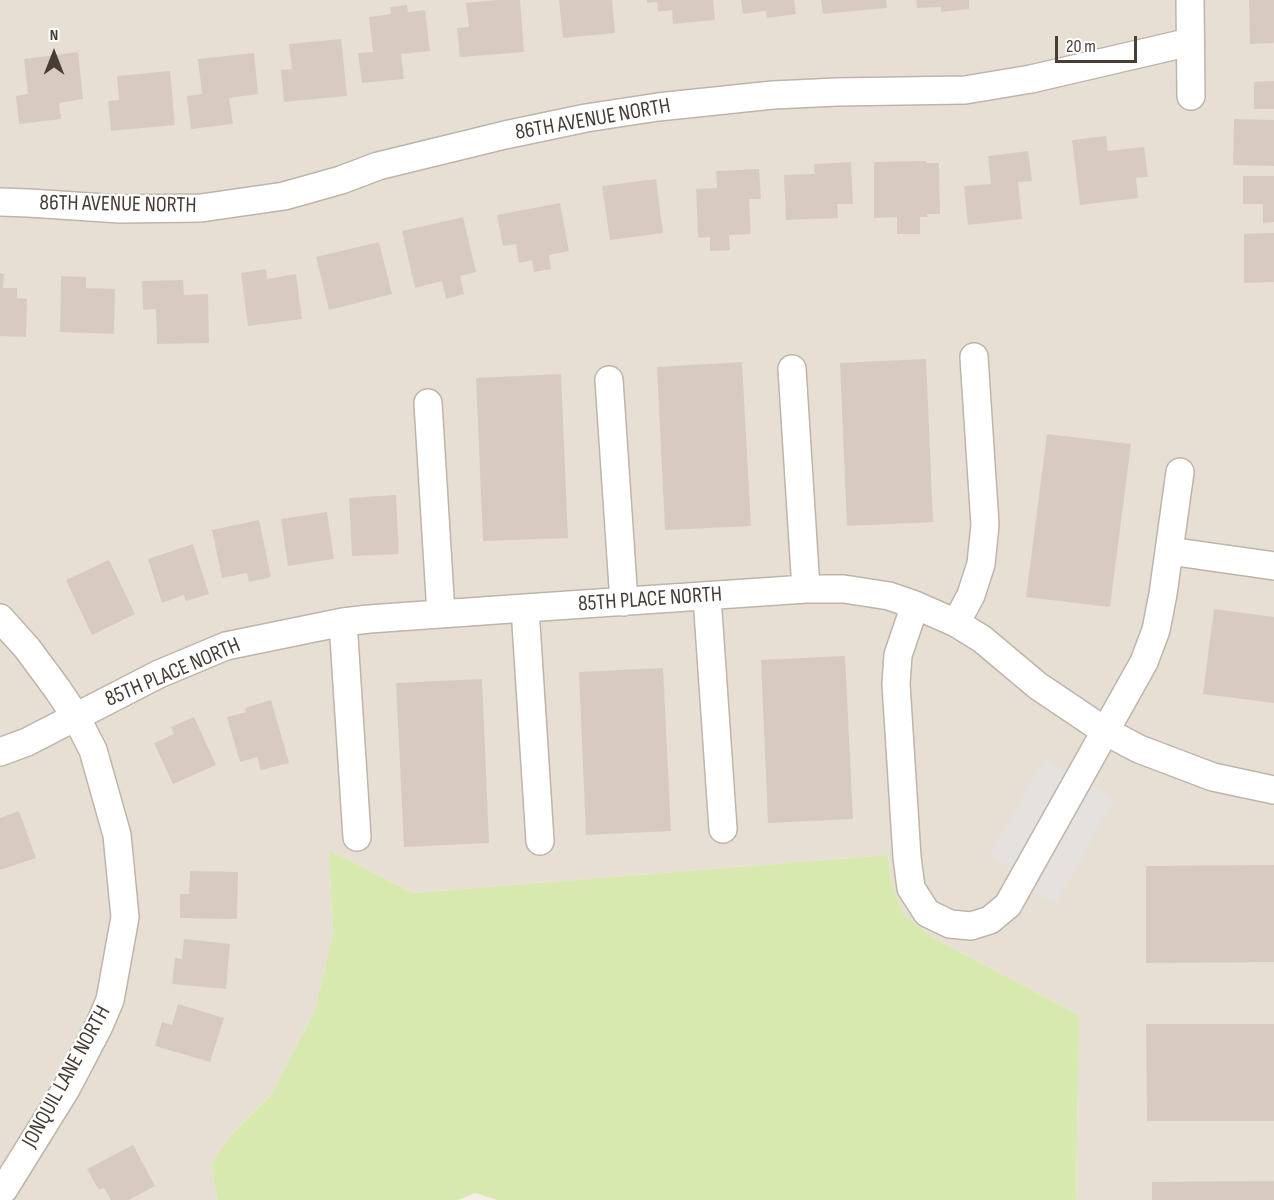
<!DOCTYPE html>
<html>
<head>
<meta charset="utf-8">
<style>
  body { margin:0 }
  #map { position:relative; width:1274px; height:1200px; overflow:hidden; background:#f4eee7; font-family:"Sofia Sans Condensed",sans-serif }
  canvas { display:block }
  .north { position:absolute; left:24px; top:24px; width:60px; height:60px; -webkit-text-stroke:4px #fff; paint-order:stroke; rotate:0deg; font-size:16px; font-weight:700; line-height:24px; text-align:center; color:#473d35 }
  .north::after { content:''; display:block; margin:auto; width:21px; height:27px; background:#473d35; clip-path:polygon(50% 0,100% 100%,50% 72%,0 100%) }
  .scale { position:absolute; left:1055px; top:36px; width:82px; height:27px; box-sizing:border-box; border:3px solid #473d35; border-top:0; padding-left:8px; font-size:18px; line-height:21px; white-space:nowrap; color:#473d35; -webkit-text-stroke:4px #fff; paint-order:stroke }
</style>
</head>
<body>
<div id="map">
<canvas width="1274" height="1200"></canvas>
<div class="north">N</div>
<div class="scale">20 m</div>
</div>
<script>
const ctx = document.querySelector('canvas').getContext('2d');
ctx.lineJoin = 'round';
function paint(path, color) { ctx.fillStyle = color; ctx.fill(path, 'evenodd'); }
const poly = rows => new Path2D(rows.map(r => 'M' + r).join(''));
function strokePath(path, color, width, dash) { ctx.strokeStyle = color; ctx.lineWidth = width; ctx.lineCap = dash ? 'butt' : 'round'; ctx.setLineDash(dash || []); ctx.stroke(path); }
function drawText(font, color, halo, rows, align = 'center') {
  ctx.font = font + ' "Sofia Sans Condensed",sans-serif'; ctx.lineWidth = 4.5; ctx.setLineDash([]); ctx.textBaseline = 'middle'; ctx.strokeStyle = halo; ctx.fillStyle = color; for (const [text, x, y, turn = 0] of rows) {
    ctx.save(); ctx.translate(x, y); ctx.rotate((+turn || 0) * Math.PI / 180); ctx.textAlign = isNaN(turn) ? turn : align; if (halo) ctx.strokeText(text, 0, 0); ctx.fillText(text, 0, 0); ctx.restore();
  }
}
paint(poly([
  [0,0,1274,0,1274,1200,1076,1200,1079,1015,932,937,904,915,891,882,888,855,413,893,329,850,333,934,314,1013,271,1095,232,1134,211,1164,217,1200,0,1200]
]), '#e8dfd4');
paint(poly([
  [329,850,413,893,888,855,891,882,904,915,932,937,1079,1015,1076,1200,498,1200,475,1193,458,1200,217,1200,211,1164,232,1134,271,1095,314,1013,333,934]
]), '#d7e9ae');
paint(poly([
  [1044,759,1115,798,1057,904,1006,879,1012,868,989,856]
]), '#e5e1df');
paint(poly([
  [497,0,520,0,524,52,460,57,457,28,469,27,466,3],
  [559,0,612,0,615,33,563,38],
  [647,0,713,0,715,20,673,24,672,10,658,12,657,2,647,3],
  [741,0,794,0,796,14,767,18,766,11,743,14],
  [821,0,886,0,887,8,823,14],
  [916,0,969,0,969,9,941,12,941,7,917,8],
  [1249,0,1274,0,1274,43,1250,44],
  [407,5,408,12,425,10,430,51,401,54,404,79,362,83,358,53,373,52,369,17,391,14,390,7],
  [341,39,347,96,284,102,281,70,292,69,289,44],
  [78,52,83,99,59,103,61,119,19,124,16,96,28,94,24,59],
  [254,53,258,94,229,98,233,124,191,129,187,96,202,94,198,59],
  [170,71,175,125,111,131,108,101,119,100,117,76],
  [1274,81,1274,109,1254,109,1254,82],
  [1234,119,1274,120,1274,166,1233,165],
  [1106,136,1108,151,1144,147,1148,177,1136,178,1138,198,1080,205,1072,140],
  [1028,151,1032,181,1018,182,1022,219,968,225,964,186,991,184,988,156],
  [926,161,926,163,939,163,940,214,927,214,928,217,920,217,920,234,897,234,897,217,874,218,874,162],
  [851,162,853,204,837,204,838,218,786,220,784,175,815,174,814,164],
  [759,169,761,199,749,199,751,234,729,235,730,250,710,251,710,237,698,238,696,189,717,188,716,171],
  [1243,176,1274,176,1274,222,1263,223,1263,204,1243,204],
  [656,179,663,233,610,240,602,186],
  [560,203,569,251,549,255,551,269,534,272,532,260,519,263,516,244,503,246,497,215],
  [463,217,476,272,460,276,464,294,446,299,442,281,415,288,402,231],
  [1274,233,1274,282,1244,283,1244,234],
  [379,242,392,294,329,310,316,257],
  [266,269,267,279,296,274,302,319,248,326,241,273],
  [0,273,4,274,3,288,17,288,17,298,27,299,26,337,0,336],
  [61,276,86,277,86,288,115,289,114,334,60,332],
  [183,280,184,295,208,294,209,343,157,344,156,309,143,310,142,281],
  [926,359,933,522,847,526,840,363],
  [742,362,751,526,665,530,657,367],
  [561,374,568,538,483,541,476,378],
  [1047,434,1131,444,1110,607,1026,597],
  [396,495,399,554,352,556,349,498],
  [327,512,334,559,288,566,281,519],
  [259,520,271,577,249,582,247,573,222,578,212,530],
  [193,544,209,594,186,601,184,595,162,603,148,559],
  [109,560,135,614,92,635,66,580],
  [1214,609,1274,617,1274,703,1203,694],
  [845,656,853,819,768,823,761,660],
  [663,668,671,831,586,835,579,672],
  [482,679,489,843,404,847,396,683],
  [271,700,289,763,261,770,257,757,240,762,227,717,246,712,245,708],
  [194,717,216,765,173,784,154,743,174,734,171,727],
  [19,811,36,858,0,870,0,818],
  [1274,865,1274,962,1146,963,1146,866],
  [190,871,238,872,237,919,180,918,180,894,189,894],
  [184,939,230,944,226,989,172,984,175,958,182,959],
  [178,1004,224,1018,210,1062,155,1046,162,1022,172,1025],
  [1146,1024,1274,1024,1274,1121,1147,1121],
  [133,1145,155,1186,129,1200,111,1200,104,1188,99,1190,87,1169],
  [1274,1181,1274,1200,1152,1200,1152,1182]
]), '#d9cabf');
const minor = poly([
  [1190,0,1191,96],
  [0,202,29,203,120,209,201,208,284,196,341,180,378,166,505,135,586,118,658,107,773,95,837,92,965,90,1031,79,1190,42],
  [792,369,806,589],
  [609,380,624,602],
  [428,403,441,614],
  [1169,551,1274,566],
  [707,597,723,829],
  [915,605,898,655,896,684,907,857,911,888,927,913,950,924,971,926,990,920,1008,905,1144,662,1156,630,1163,594,1180,472],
  [525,608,540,841],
  [0,618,27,648,58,690,76,717,93,750,117,835,125,917,110,1000,99,1026,66,1089,4,1189],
  [343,622,357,837],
  [956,623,971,595,981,564,985,525,974,357],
  [0,752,27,742,159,674,226,646,343,622,369,619,525,608,806,589,844,589,889,596,915,605,956,623,982,639,1038,686,1105,731,1139,749,1213,777,1274,790]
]);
strokePath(minor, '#bfb4a9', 30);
strokePath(minor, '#fff', 27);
drawText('22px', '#473d35', '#fff', [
  ["86TH AVENUE NORTH",593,120,-10],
  ["86TH AVENUE NORTH",118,205,1],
  ["85TH PLACE NORTH",650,600,-4],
  ["85TH PLACE NORTH",173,673,-23],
  ["JONQUIL LANE NORTH",67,1077,-61]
]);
</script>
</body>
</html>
